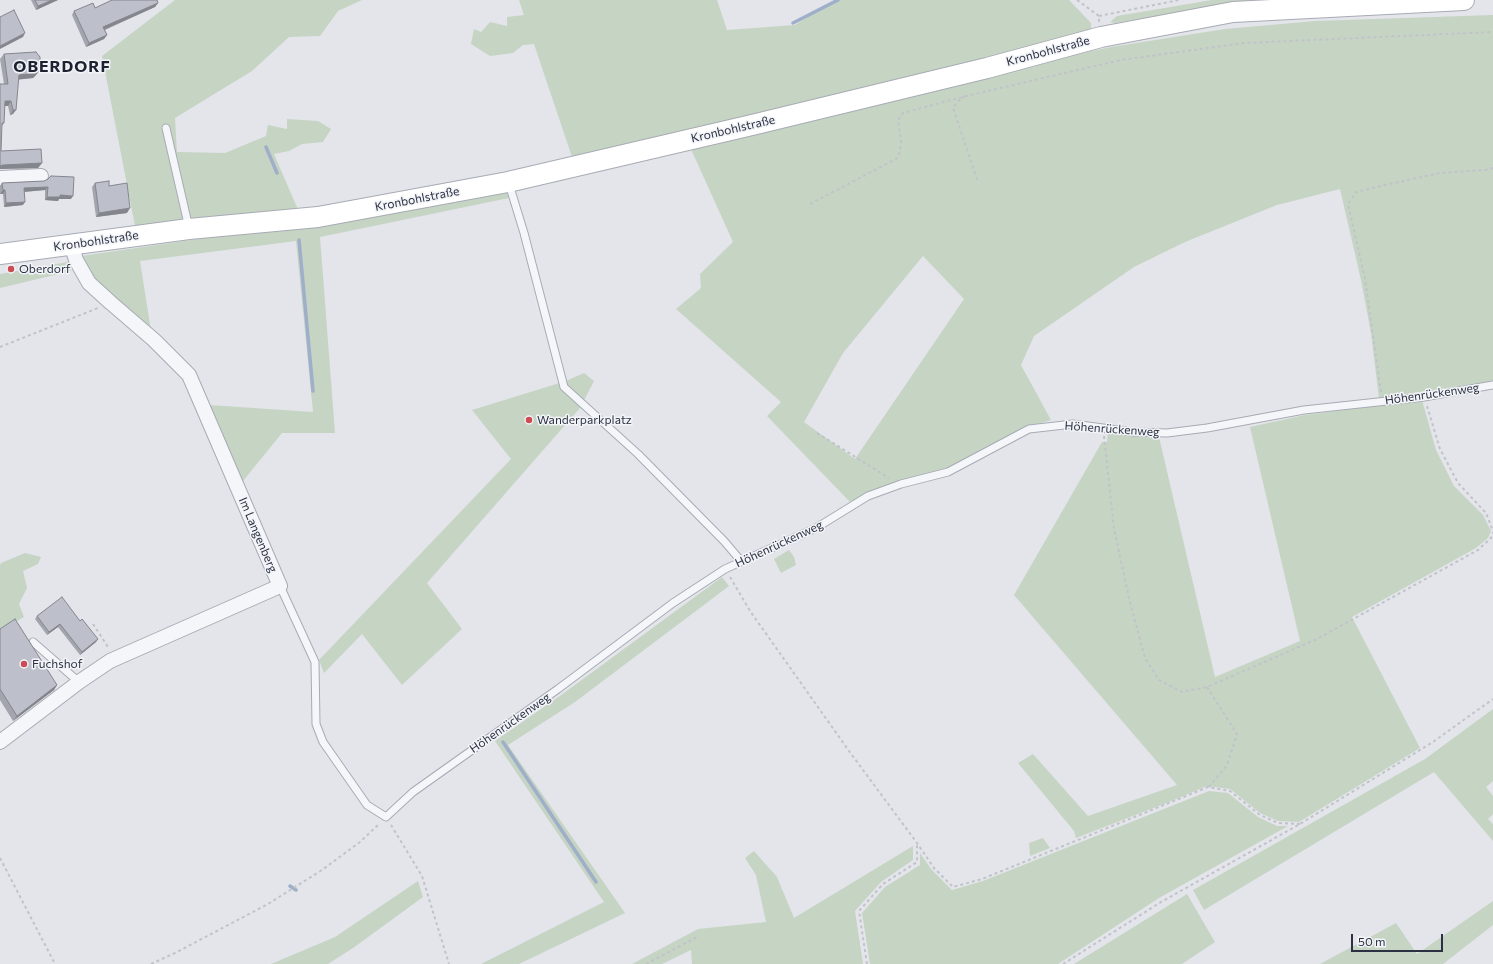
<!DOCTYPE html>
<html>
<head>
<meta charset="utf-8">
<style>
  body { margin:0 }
  #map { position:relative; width:1493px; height:964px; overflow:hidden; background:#e3e5ea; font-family:Commissioner,sans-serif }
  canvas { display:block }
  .scale { position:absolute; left:1351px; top:934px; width:92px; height:18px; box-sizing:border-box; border:2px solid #2b3142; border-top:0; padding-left:5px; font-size:12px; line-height:14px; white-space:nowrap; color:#2b3142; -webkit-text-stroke:3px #f2f4f8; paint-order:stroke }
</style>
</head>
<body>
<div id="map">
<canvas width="1493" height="964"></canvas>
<div class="scale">50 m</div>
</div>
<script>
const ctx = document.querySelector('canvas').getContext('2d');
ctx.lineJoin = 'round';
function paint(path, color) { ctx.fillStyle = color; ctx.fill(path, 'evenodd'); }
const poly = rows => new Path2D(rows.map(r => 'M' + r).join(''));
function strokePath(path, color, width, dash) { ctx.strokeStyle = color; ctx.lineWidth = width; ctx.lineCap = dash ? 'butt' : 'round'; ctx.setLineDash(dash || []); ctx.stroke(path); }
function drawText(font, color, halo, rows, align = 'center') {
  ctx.font = font + ' Commissioner,sans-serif'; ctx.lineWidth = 3; ctx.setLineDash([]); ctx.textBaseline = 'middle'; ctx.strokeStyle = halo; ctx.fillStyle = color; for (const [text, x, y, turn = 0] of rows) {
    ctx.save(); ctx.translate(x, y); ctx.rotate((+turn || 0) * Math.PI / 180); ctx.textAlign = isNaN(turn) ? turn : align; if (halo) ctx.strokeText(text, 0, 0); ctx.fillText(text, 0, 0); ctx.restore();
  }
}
paint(poly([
  [175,0,362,0,338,11,320,36,289,37,252,71,175,118,177,152,225,153,266,136,268,125,287,129,287,119,318,121,331,129,323,142,302,144,289,151,274,154,299,212,137,236,102,56],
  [519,0,717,0,727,30,795,25,835,0,1069,0,1091,23,1091,29,1087,36,573,160,534,44,523,45,513,53,490,56,471,44,474,29,481,32,490,22,507,26,507,17,524,15],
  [1212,0,1319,0,1209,7,1115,23,1110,22,1117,16],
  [1493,15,1493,381,1379,398,1371,333,1361,280,1340,189,1277,205,1185,242,1134,267,1034,336,1021,365,1051,420,1028,427,947,470,866,494,850,502,767,416,781,402,676,309,701,288,700,274,733,242,690,147,918,88,1111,47,1225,29,1315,21],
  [923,256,964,299,855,459,804,422,843,353],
  [505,188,509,198,320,237,335,433,282,433,243,481,209,405,313,412,296,241,140,261,151,331,92,279,81,256,294,225],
  [68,262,71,271,0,288,0,274],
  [584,373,594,381,580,408,427,583,462,629,402,685,362,634,324,673,319,660,511,459,472,410,566,381],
  [1422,400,1436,450,1454,486,1483,515,1491,531,1488,538,1476,548,1352,617,1420,748,1299,822,1278,821,1260,813,1230,789,1207,786,1169,802,1076,838,1074,831,1018,763,1033,754,1088,816,1177,785,1014,595,1102,442,1107,442,1108,432,1159,437,1215,677,1300,641,1250,427,1305,415],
  [789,550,794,557,796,565,781,573,774,559],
  [25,553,41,557,38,564,23,571,27,588,19,604,24,617,0,631,0,565,1,563],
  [722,577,729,586,575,702,508,745,625,913,519,964,481,964,604,902,495,741,564,693],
  [1493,709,1493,781,1486,787,1493,796,1493,814,1488,819,1493,824,1493,841,1434,772,1204,910,1193,890,1425,759],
  [1209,791,1228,793,1258,817,1277,826,1288,826,1159,898,1058,964,870,964,862,913,885,887,920,865,920,853,931,869,952,890,983,881],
  [1043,838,1050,848,1030,856,1029,843],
  [913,846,913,860,881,882,855,911,863,964,692,964,691,950,662,964,632,964,698,929,766,922,756,875,745,858,754,851,777,877,794,918],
  [418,881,423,897,353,948,328,964,271,964,335,937],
  [1187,894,1215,942,1182,964,1074,964],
  [1493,901,1493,925,1443,964,1320,964,1396,923,1417,954]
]), '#c6d4c4');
strokePath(poly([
  [793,23,838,0],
  [266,147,277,173],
  [299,240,313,391],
  [503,742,596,882],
  [290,886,296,890]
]), '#9fafc9', 3.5);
const lane = poly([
  [166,128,189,228],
  [509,184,524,233,564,387,638,454,724,541,741,561],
  [280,586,315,662,316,724,323,742,367,805,386,817,413,792,558,689,673,603,725,569,816,528,868,496,901,484,948,472,1029,429,1073,424,1133,432,1167,433,1207,428,1304,410,1424,397,1493,385],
  [33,642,79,682]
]);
const street = poly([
  [0,178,41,176],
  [0,742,79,682,110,661,280,586,189,375,154,340,111,303,89,283,76,260,71,244]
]);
const secondary = poly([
  [0,254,189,229,318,217,508,182,752,125,987,68,1101,37,1233,12,1464,0]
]);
strokePath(lane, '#a8abb4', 9);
strokePath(street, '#a8abb4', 16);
strokePath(secondary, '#a8abb4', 22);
strokePath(poly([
  [1077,0,1099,16,1099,22],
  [1099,16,1179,0],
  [965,96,957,102,953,108,978,182],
  [810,204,896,159,900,152,901,141,898,120,903,113,966,96,1121,60,1244,43,1493,32],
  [0,347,98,308],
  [1381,392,1365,279,1348,204,1356,192,1385,185,1440,173,1485,170,1493,168],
  [1427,406,1440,449,1458,483,1486,513,1493,531],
  [817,433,889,478],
  [1104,436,1114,529,1129,598,1145,658,1159,680,1182,692,1207,687,1317,639,1478,550,1491,538,1493,532],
  [730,577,750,611,849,751,917,843,934,868,953,887,982,879,1208,787,1230,791,1260,815,1278,823,1300,824],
  [93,624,108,647],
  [1207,687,1237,734,1227,765,1209,787],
  [391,825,422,876,449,964],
  [0,858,55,964],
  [151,964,175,953,268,904,322,870,360,842,379,824],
  [646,964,699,936],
  [867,964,859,911,883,884,917,862,917,844],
  [1063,964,1161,902,1300,824,1433,742,1493,699]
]), '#c0c3c9', 2, [3, 3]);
strokePath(lane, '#f5f6f9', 7);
strokePath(street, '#f5f6f9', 14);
strokePath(secondary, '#fff', 20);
paint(poly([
  [31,0,58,0,36,10],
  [158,3,155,7,105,30,107,35,104,39,86,47,72,15,74,11,95,8],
  [4,54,40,70,36,75,33,78,18,79,13,114,10,115,8,106,5,106,4,123,2,126,1,151,42,163,38,168,0,169,0,84,4,84,0,59],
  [44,181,71,199,59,199,58,201,45,200,45,190,24,192,23,205,4,207,3,194,0,194,0,186,2,183],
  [95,183,109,186,127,213,96,217,92,187],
  [37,616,80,621,98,639,96,642,80,655,58,627,47,635,35,619],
  [0,629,57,685,54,690,13,721,0,700]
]), '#a3a5ae');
paint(poly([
  [52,0,58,0,36,10,38,6],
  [158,3,155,7,101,31,103,27],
  [25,33,23,37,0,49,0,46],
  [107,35,104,39,86,47,89,43],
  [40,70,36,75,33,78,15,80,19,75],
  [5,101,11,101,8,106,2,106],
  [13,110,16,110,13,114,10,115],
  [42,163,38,168,0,169,0,166,3,165],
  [48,187,45,190,22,192,24,188],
  [3,190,5,190,3,194,0,194],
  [60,195,73,196,71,199,59,199,58,201,45,200,47,197],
  [25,202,23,205,4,207,6,203],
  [130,208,127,213,96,217,99,213],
  [60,624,58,627,47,635,49,632],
  [98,639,96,642,80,655,82,652],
  [57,685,54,690,13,721,17,716]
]), '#84868d');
const building = poly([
  [35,0,52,0,38,6,35,0],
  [112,0,157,0,158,3,103,27,107,35,89,43,74,11,93,3,95,8,112,0],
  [14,10,25,33,0,46,0,17,14,10],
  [36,52,40,57,40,70,37,73,19,75,16,110,13,110,11,101,5,101,4,123,2,123,1,151,41,149,42,163,3,165,0,166,0,84,8,84,4,54,36,52],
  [51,176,74,177,73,196,60,195,60,197,47,197,48,187,24,188,25,202,6,203,5,190,3,190,2,183,44,181,48,179,51,176],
  [109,181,109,186,127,183,130,208,99,213,95,183,109,181],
  [62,597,80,621,82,619,98,639,82,652,60,624,49,632,37,616,62,597],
  [15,619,57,685,17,716,0,689,0,629,15,619]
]);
paint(building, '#bdc0ca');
strokePath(building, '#84868d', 1);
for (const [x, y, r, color] of [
  [11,269,4,"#cb4c52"],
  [529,420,4,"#cb4c52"],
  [24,664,4,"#cb4c52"]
]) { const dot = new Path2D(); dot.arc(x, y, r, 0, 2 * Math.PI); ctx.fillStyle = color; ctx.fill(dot); strokePath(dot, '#f2f4f8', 1.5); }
drawText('12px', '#2b3142', '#f2f4f8', [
  ["Kronbohlstraße",1048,51,-15],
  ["Kronbohlstraße",733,129,-13],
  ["Kronbohlstraße",417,199,-11],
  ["Kronbohlstraße",96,241,-8],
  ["Höhenrückenweg",1432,394,-8],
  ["Höhenrückenweg",1112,429,4],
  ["Im Langenberg",258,535,67],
  ["Höhenrückenweg",779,544,-25],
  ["Höhenrückenweg",510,723,-35]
]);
drawText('12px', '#2b3142', '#f2f4f8', [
  ["Oberdorf",19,269],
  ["Wanderparkplatz",537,420],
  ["Fuchshof",32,664]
], 'left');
ctx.letterSpacing = '1px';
drawText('bold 16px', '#1d2233', '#f2f4f8', [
  ["OBERDORF",62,67]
]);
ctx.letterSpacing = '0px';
</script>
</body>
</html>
